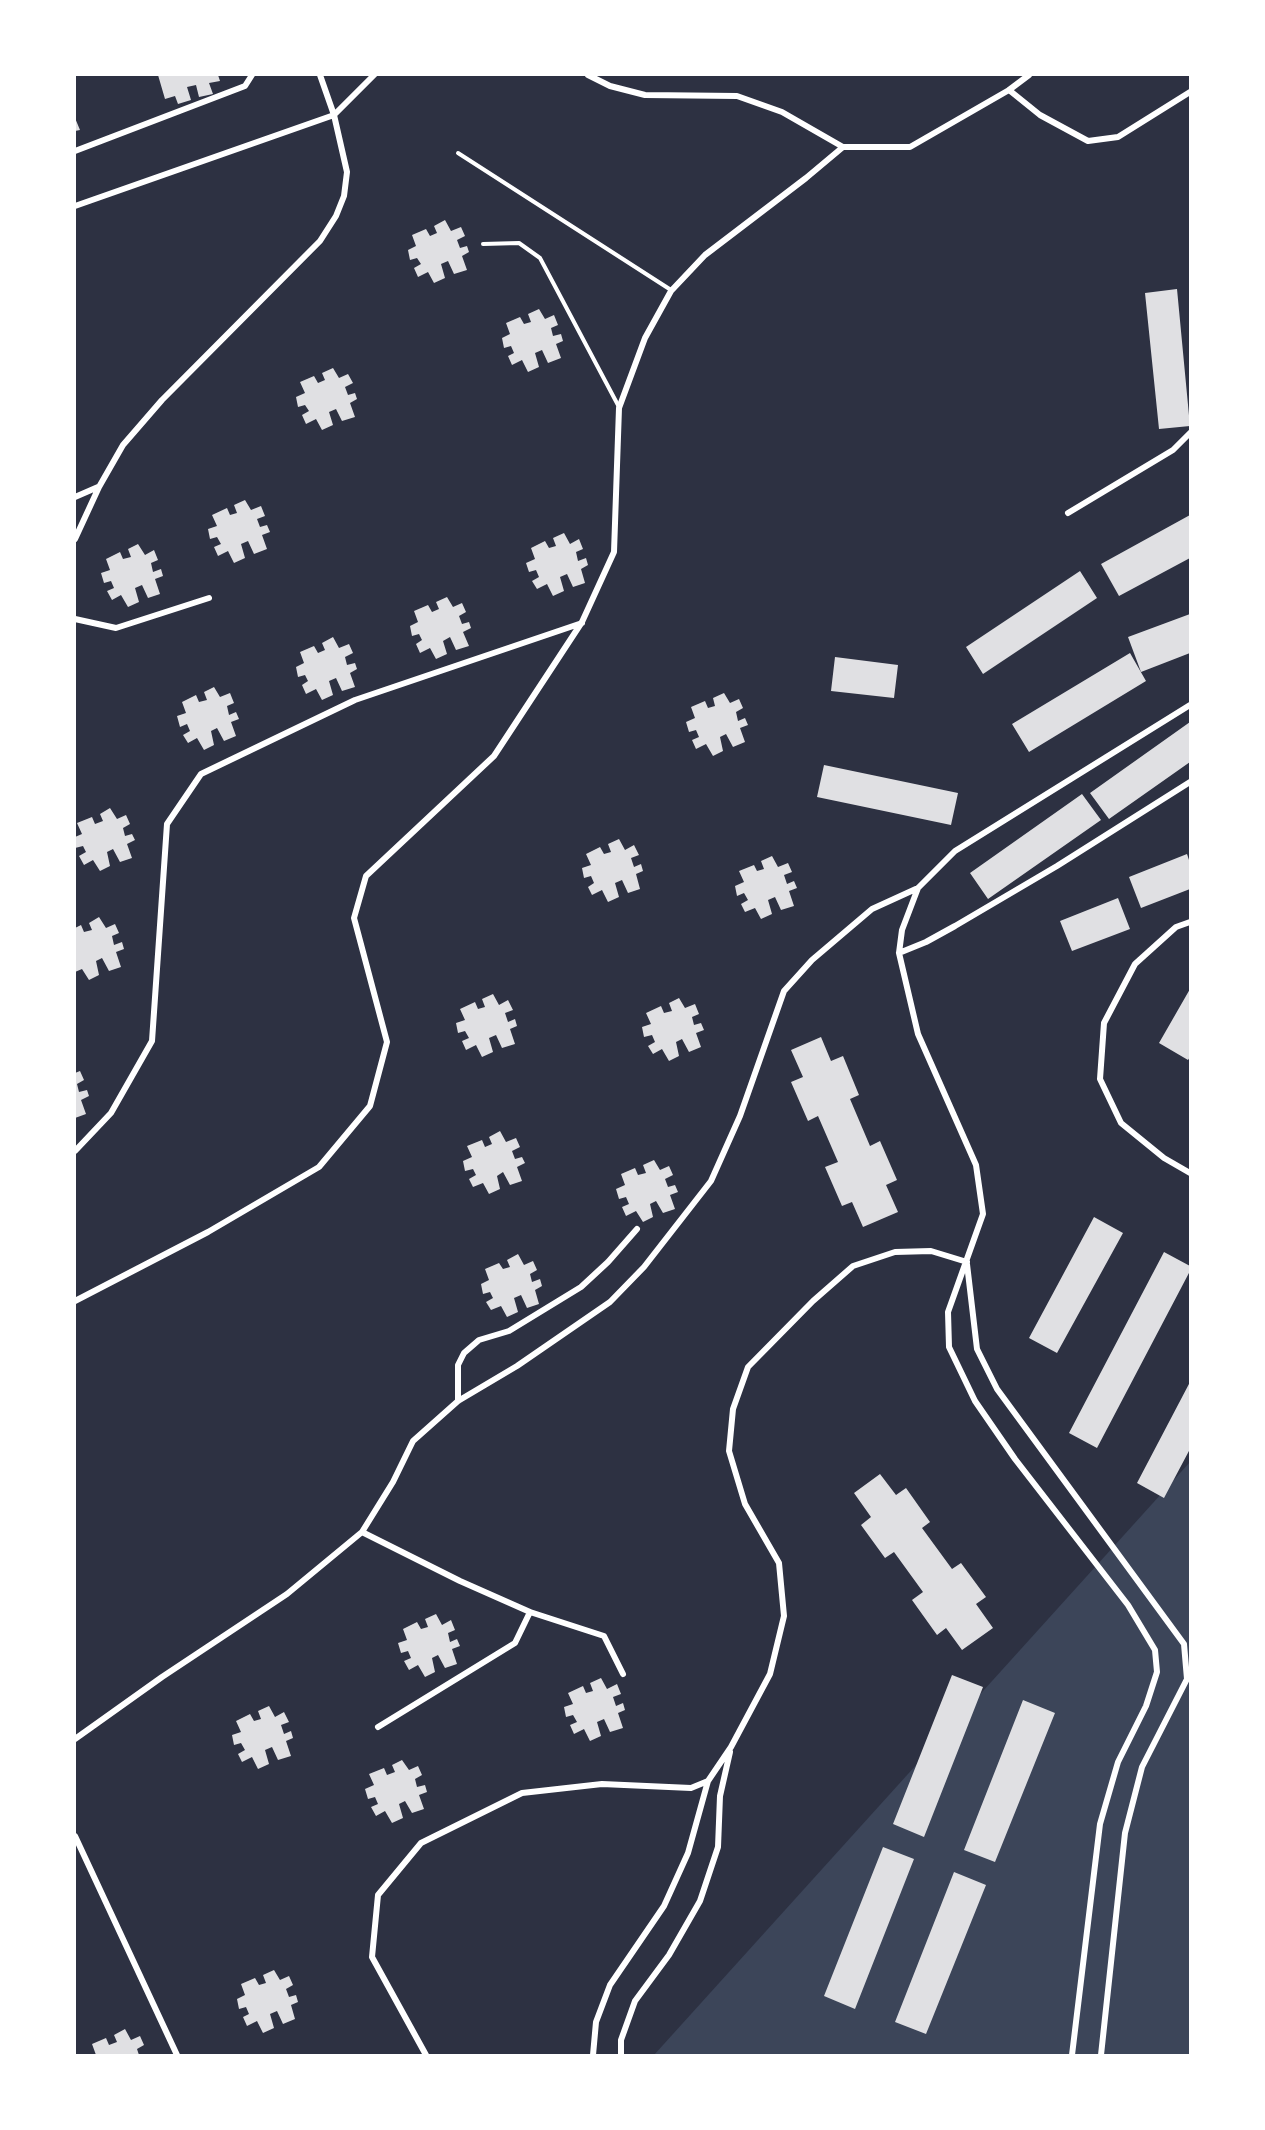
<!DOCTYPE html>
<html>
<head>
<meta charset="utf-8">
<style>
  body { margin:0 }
  #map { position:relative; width:1265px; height:2130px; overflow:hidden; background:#2d3142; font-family:Rubik,sans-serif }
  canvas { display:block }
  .frame { position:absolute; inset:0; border:76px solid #fff; pointer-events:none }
</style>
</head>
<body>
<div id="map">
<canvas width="1265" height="2130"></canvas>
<div class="frame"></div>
</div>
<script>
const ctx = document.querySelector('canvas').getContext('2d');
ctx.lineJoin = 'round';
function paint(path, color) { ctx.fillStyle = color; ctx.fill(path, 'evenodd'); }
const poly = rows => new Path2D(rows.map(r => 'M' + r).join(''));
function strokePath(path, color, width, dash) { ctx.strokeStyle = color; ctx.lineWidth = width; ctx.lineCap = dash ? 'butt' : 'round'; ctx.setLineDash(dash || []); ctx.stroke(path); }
paint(poly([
  [1190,1462,1190,2055,654,2055]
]), '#3c4559');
paint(poly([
  [158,75,218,75,220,81,209,83,213,94,199,97,196,85,187,87,191,100,178,104,175,96,165,99],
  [75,118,80,130,75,131],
  [445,220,451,231,461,227,465,236,457,240,460,248,467,246,469,252,462,256,467,270,454,274,448,261,441,264,445,278,434,283,428,272,418,277,414,268,421,264,417,258,410,260,408,250,416,246,412,235,426,229,430,236,437,233,434,226],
  [1177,289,1190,426,1159,429,1145,293],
  [539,309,545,319,554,315,558,325,551,328,553,336,561,334,563,341,556,344,561,358,548,363,542,350,535,353,539,367,528,372,522,360,512,365,508,356,514,353,511,346,504,348,502,338,510,334,506,323,520,317,524,324,531,322,528,314],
  [333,368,339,378,348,374,353,383,345,387,348,395,355,393,357,399,350,403,355,417,342,421,336,409,329,412,333,425,322,430,316,419,306,424,302,415,309,411,305,405,298,407,296,397,305,393,300,382,314,376,318,383,325,380,322,373],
  [245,500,251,510,261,506,265,516,257,519,260,527,267,525,270,532,262,535,267,549,254,554,248,541,241,544,245,558,234,563,228,551,218,556,214,547,221,544,217,537,210,539,208,529,217,526,212,515,227,508,230,515,237,513,234,505],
  [1190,515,1190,558,1119,596,1101,564],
  [564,533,570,544,579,539,583,549,576,552,578,561,586,558,588,565,581,569,585,583,573,587,567,574,560,577,564,591,553,596,547,584,537,589,532,581,539,577,536,570,529,572,526,563,535,559,531,548,545,541,549,548,556,546,553,538],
  [138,544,145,555,154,550,158,560,151,563,153,572,161,569,163,576,155,579,160,594,148,598,142,585,135,588,139,602,128,607,121,595,112,600,107,591,114,588,111,581,104,583,101,573,110,570,106,559,120,552,123,559,131,557,128,549],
  [1080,571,1097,598,983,674,966,647],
  [447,597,453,607,462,603,466,612,459,616,462,624,469,622,471,628,463,632,469,646,456,650,450,637,443,641,447,654,436,659,430,648,420,653,416,644,422,640,419,634,412,636,410,626,418,622,414,611,428,605,432,612,439,609,436,602],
  [1190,614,1190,653,1141,672,1128,637],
  [333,637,339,648,349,644,353,653,345,657,347,665,355,663,357,669,350,673,355,687,342,691,336,678,329,681,333,695,322,700,316,689,306,694,302,685,308,681,305,675,298,677,296,667,304,663,300,652,314,646,318,653,325,650,322,643],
  [1130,653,1146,681,1029,752,1012,724],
  [835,657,898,665,894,698,831,691],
  [214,687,220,697,230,693,234,703,227,706,229,715,236,712,239,719,231,722,236,736,224,741,217,728,211,731,214,745,204,750,197,738,188,743,183,735,190,731,187,724,180,727,177,716,186,713,182,702,196,695,199,702,207,700,204,692],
  [724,693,730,703,739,699,743,708,736,712,738,721,745,718,748,725,740,728,745,742,733,747,726,734,720,737,723,751,713,756,706,744,696,749,692,740,699,737,696,730,689,732,686,722,695,718,691,707,705,701,708,708,715,706,713,698],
  [1190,722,1190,762,1109,819,1090,793],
  [824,765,958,793,951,825,817,797],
  [1082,794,1101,820,988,899,970,873],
  [110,808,117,819,126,815,130,824,123,828,125,836,132,834,135,840,127,844,132,858,120,862,113,849,107,852,110,866,100,871,93,860,84,865,79,856,86,852,83,846,75,848,75,837,82,834,77,823,92,817,95,824,103,821,100,814],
  [619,839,625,850,634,845,639,855,631,858,634,867,641,864,643,871,636,874,640,889,628,893,622,880,615,883,619,897,608,902,602,890,592,895,588,887,594,883,591,876,584,878,582,868,591,865,586,854,600,847,604,854,611,852,608,844],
  [1187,854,1190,863,1190,889,1141,908,1129,877],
  [772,856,778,867,788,863,792,872,784,875,787,884,794,881,797,888,789,891,794,906,781,910,775,897,768,900,772,914,761,919,755,908,745,912,741,904,748,900,744,893,737,896,735,886,744,882,739,871,754,865,757,871,764,869,761,861],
  [1118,898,1130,929,1072,951,1060,921],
  [99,917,106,928,115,924,119,933,112,936,114,945,122,942,124,949,116,952,121,967,109,971,102,958,96,961,99,975,89,980,82,969,75,972,75,928,81,925,84,932,92,930,89,923],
  [1190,989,1190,1057,1188,1060,1159,1043],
  [493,994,499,1005,508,1000,513,1010,505,1013,508,1022,515,1019,517,1026,510,1029,515,1044,502,1048,496,1035,489,1038,493,1052,482,1057,476,1045,466,1050,462,1041,469,1038,465,1031,458,1033,456,1023,465,1020,460,1009,475,1002,478,1009,485,1007,482,999],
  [679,998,685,1008,695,1004,699,1014,692,1017,694,1025,701,1023,704,1030,696,1033,701,1047,689,1052,682,1039,676,1042,679,1056,669,1061,662,1049,653,1054,648,1046,655,1042,652,1035,644,1037,642,1027,651,1024,646,1013,661,1006,664,1013,672,1011,669,1003],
  [821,1037,831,1061,843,1056,859,1095,850,1099,870,1146,880,1141,897,1180,886,1185,898,1212,863,1227,852,1202,842,1206,825,1167,838,1162,818,1116,808,1121,791,1082,803,1077,791,1050],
  [80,1071,84,1080,77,1084,79,1092,87,1090,89,1096,81,1100,86,1114,75,1118,75,1073],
  [500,1131,506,1142,516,1138,520,1147,512,1151,515,1159,522,1157,525,1163,517,1167,522,1181,510,1185,503,1172,497,1176,500,1189,489,1194,483,1183,473,1187,469,1179,476,1175,473,1169,465,1171,463,1161,472,1157,467,1146,482,1140,485,1147,492,1144,489,1137],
  [654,1160,660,1170,669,1166,673,1175,665,1179,668,1187,675,1185,678,1192,670,1195,675,1209,663,1213,656,1201,650,1204,653,1217,643,1222,636,1211,626,1216,622,1207,629,1204,626,1197,619,1199,616,1189,625,1185,621,1174,635,1168,638,1175,646,1173,643,1165],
  [1094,1217,1123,1233,1057,1353,1029,1338],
  [1164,1252,1190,1266,1190,1271,1097,1448,1069,1433],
  [518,1254,524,1265,533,1261,537,1270,530,1274,532,1282,540,1279,542,1286,535,1290,539,1304,527,1308,521,1295,514,1298,518,1312,507,1317,501,1306,491,1310,486,1302,493,1298,490,1292,483,1294,481,1284,489,1280,485,1269,499,1263,503,1269,510,1267,507,1260],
  [1190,1382,1190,1449,1164,1498,1137,1483],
  [880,1474,896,1495,906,1488,930,1522,922,1528,952,1569,961,1563,986,1597,976,1604,993,1628,962,1650,946,1628,937,1635,912,1600,923,1592,894,1552,885,1558,861,1525,871,1517,854,1493],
  [436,1614,442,1625,451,1620,455,1630,448,1633,450,1642,457,1639,460,1646,452,1649,457,1664,445,1668,438,1655,432,1658,435,1672,425,1677,418,1665,409,1670,404,1661,411,1658,408,1651,401,1653,398,1643,407,1640,403,1629,417,1622,421,1629,428,1627,425,1619],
  [952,1675,983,1687,924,1837,893,1824],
  [601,1678,607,1689,617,1684,621,1694,613,1697,616,1706,623,1703,625,1710,618,1713,623,1728,610,1732,604,1719,597,1722,601,1736,590,1741,584,1729,574,1734,570,1725,577,1722,573,1715,566,1717,564,1707,573,1704,568,1693,583,1686,586,1693,593,1691,590,1683],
  [1023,1700,1055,1713,995,1862,964,1850],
  [269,1706,275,1717,284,1712,289,1722,281,1725,284,1734,291,1731,293,1738,286,1741,291,1756,278,1760,272,1747,265,1750,269,1764,258,1769,252,1757,242,1762,238,1754,245,1750,241,1743,234,1745,232,1735,241,1732,236,1721,250,1714,254,1721,261,1719,258,1711],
  [402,1760,409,1770,418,1766,422,1775,415,1779,417,1787,425,1785,427,1792,419,1795,424,1809,412,1813,405,1801,399,1804,403,1818,392,1823,385,1811,376,1816,371,1807,378,1804,375,1797,368,1799,365,1789,374,1785,369,1774,384,1768,387,1775,395,1772,392,1765],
  [883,1847,914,1859,855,2009,824,1996],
  [954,1872,986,1885,926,2034,895,2022],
  [274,1970,280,1980,289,1976,293,1985,286,1989,289,1997,296,1995,298,2002,291,2005,295,2019,283,2024,277,2011,270,2014,274,2028,263,2033,257,2021,247,2026,243,2017,249,2014,246,2007,239,2009,237,1999,245,1995,241,1984,255,1978,259,1985,266,1983,263,1975],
  [125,2029,131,2040,140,2036,144,2045,137,2049,139,2055,96,2055,92,2044,106,2038,109,2045,117,2042,114,2035]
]), '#e0e0e3');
strokePath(poly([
  [458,153,671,290],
  [483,244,519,243,540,258,619,407]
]), '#fff', 4);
strokePath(poly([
  [588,75,610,86,645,95,737,96,782,112,843,147,910,147,1009,90,1029,75],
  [1009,90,1040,115,1088,141,1118,137,1190,92],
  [75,151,245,86,252,75],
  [75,206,334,115,374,75],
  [75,497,98,487],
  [1068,513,1173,450,1190,433],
  [75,539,99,487,123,445,162,400,320,241,336,216,344,196,347,172,334,115,320,75],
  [75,619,116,628,209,598],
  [918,888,902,930,899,953,918,1034,976,1165,983,1214,948,1312,949,1347,975,1401,1015,1459,1128,1605,1155,1650,1157,1672,1146,1706,1118,1762,1100,1824,1072,2055],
  [1190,922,1176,927,1135,964,1104,1023,1100,1079,1121,1123,1164,1158,1190,1173],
  [899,953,926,942,955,926,1057,866,1190,782],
  [75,1151,111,1113,152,1041,167,824,201,774,355,700,582,623],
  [967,1264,977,1349,997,1389,1184,1644,1187,1679,1142,1767,1125,1833,1101,2055],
  [75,1301,208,1232,319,1167,370,1106,387,1042,354,918,366,876,494,756,582,622,614,552,619,408,645,338,671,291,705,255,806,178,843,147],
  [458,1401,458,1365,464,1353,479,1340,509,1331,581,1287,608,1262,637,1229],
  [362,1532,460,1581,530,1612,604,1636,623,1674],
  [378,1727,515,1643,530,1612],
  [75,1739,162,1677,287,1594,362,1532,393,1482,413,1441,458,1401,517,1366,610,1302,644,1267,711,1181,740,1116,784,991,812,960,872,909,918,888,955,851,1190,705],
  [75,1836,177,2055],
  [426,2055,372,1957,378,1895,421,1843,522,1793,602,1784,691,1788,708,1781],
  [593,2055,596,2022,610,1985,664,1906,688,1853,708,1781,731,1747,770,1674,784,1616,779,1563,745,1504,729,1451,733,1409,748,1367,813,1301,853,1266,895,1252,931,1251,967,1262],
  [621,2055,621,2040,635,2001,669,1955,700,1901,718,1847,720,1796,730,1752]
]), '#fff', 6);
</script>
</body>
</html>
